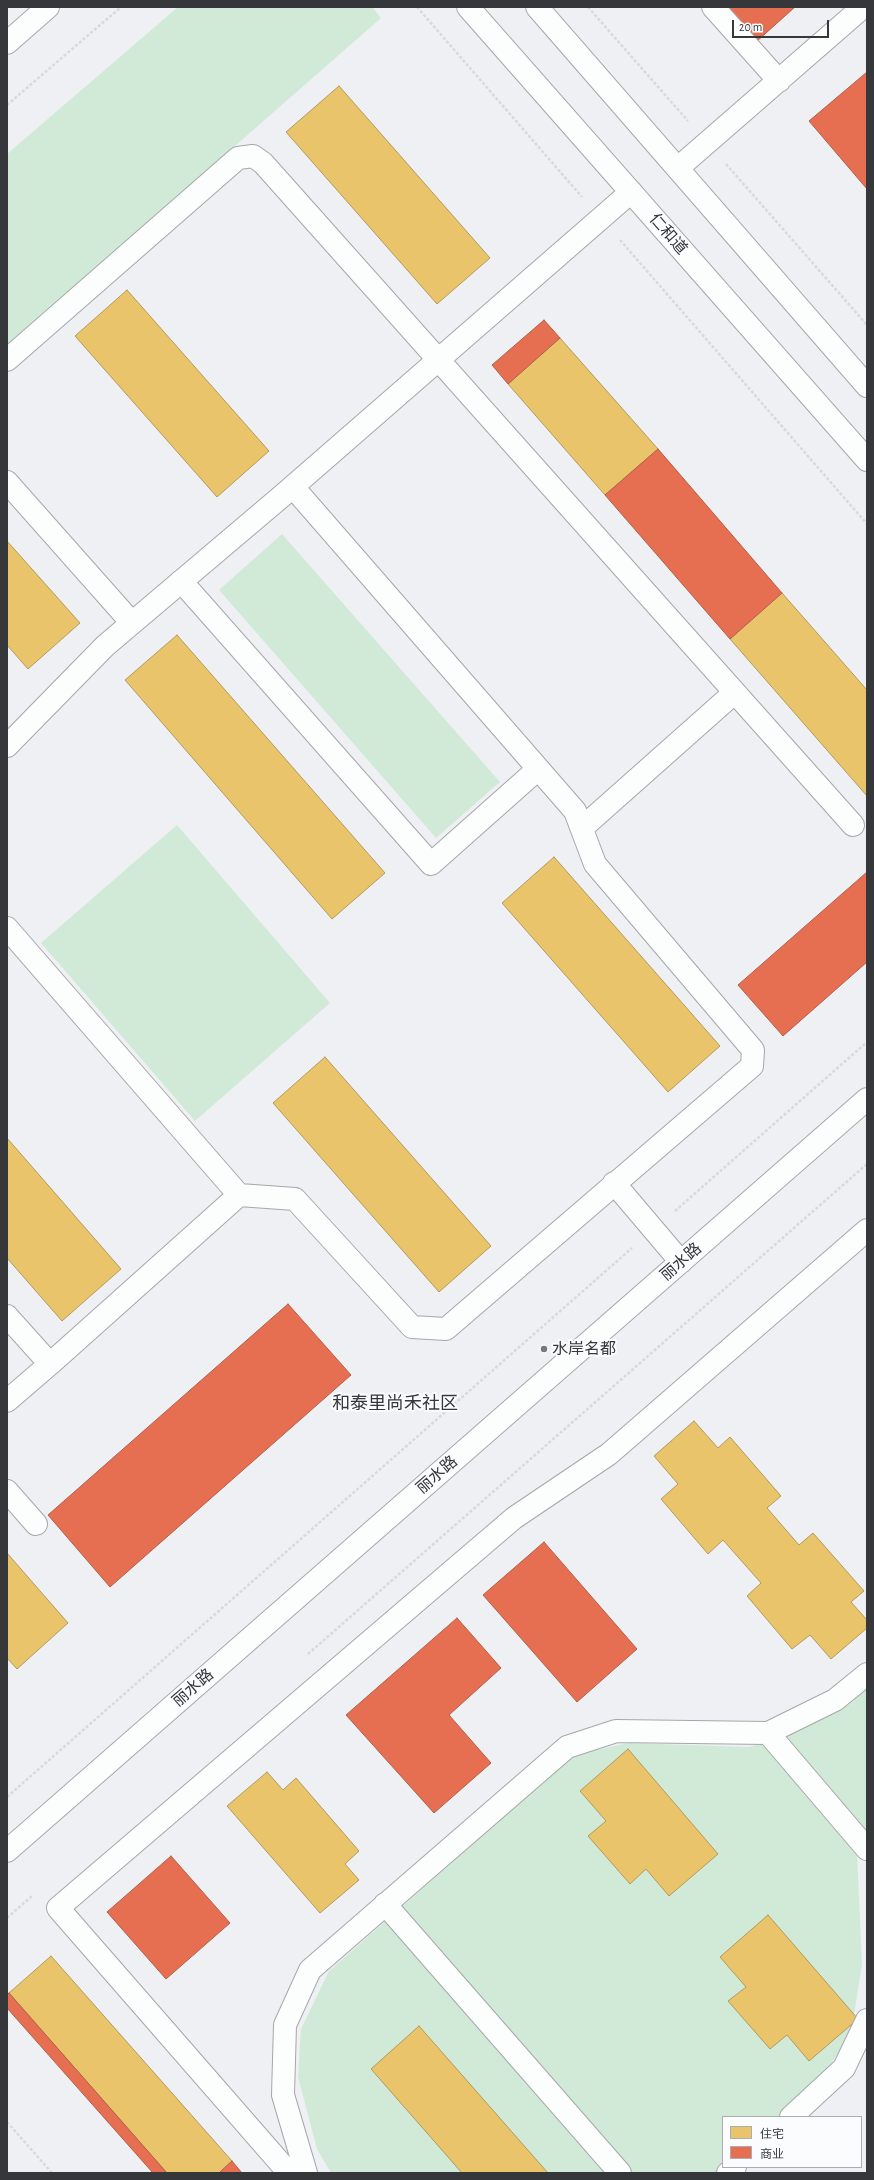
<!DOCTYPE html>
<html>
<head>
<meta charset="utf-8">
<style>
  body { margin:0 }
  #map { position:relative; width:874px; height:2180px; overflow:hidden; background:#eef0f4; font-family:"Alegreya Sans","Noto Sans SC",sans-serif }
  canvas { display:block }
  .frame { position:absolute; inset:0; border:8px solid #35373b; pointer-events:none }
  .legend { position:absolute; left:722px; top:2116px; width:140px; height:52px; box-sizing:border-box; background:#fbfcfe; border:1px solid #acadb0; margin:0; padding:5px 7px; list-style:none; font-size:12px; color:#35373b }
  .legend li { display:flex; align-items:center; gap:8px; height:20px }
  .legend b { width:20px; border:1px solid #acadb0 }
  .scale { position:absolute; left:732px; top:20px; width:97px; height:18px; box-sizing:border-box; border:2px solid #35373b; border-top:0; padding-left:5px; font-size:12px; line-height:14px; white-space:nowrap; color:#35373b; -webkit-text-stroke:3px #fbfcfe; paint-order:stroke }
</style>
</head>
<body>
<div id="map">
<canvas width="874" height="2180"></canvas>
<div class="frame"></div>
<ul class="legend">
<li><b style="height:11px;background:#e9c46a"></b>住宅</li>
<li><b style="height:11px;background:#e76f51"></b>商业</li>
</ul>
<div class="scale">20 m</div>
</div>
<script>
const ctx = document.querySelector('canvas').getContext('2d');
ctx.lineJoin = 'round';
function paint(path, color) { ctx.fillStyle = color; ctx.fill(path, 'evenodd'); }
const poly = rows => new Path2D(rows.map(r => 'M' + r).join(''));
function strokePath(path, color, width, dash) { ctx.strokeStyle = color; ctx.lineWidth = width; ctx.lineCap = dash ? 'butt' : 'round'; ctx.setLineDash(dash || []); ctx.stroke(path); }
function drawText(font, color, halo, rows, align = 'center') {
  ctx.font = font + ' "Alegreya Sans","Noto Sans SC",sans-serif'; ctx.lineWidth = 4; ctx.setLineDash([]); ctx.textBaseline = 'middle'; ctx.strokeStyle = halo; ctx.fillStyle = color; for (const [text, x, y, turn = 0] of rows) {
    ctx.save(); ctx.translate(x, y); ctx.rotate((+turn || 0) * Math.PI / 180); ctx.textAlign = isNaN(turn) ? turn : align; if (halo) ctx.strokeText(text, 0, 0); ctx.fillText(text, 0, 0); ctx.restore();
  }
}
paint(poly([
  [178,7,372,7,381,18,7,346,7,154],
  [282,534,500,782,436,838,219,590],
  [177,825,330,1003,195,1121,41,943],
  [867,1687,867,1840,857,1852,862,1964,851,2034,828,2068,777,2117,723,2117,723,2167,717,2173,331,2173,317,2149,298,2077,301,2029,329,1971,574,1755,628,1743,749,1747,794,1733,850,1704]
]), '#d1ead8');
const homes = poly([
  [339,86,490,258,437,304,286,132,339,86],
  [127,290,269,451,217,497,75,336,127,290],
  [560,338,658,449,605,495,508,384,560,338],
  [7,541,80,623,28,669,7,645,7,541],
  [782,593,867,690,867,796,730,639,782,593],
  [177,635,385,873,332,919,125,680,177,635],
  [554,857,720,1046,668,1092,502,903,554,857],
  [325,1057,491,1246,439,1292,273,1103,325,1057],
  [7,1138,121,1269,62,1321,7,1258,7,1138],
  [694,1421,718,1448,730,1437,781,1496,767,1508,799,1545,813,1533,864,1591,851,1602,867,1620,867,1628,831,1659,810,1635,792,1649,747,1596,761,1583,723,1540,708,1554,661,1499,678,1484,654,1456,694,1421],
  [7,1553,68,1623,17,1669,7,1658,7,1553],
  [628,1749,718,1854,669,1896,646,1869,630,1884,588,1836,606,1821,580,1791,628,1749],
  [267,1772,283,1790,296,1778,359,1851,345,1864,359,1880,320,1913,227,1806,267,1772],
  [768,1915,858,2019,809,2061,787,2035,770,2049,728,2001,746,1987,720,1957,768,1915],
  [51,1956,232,2161,219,2173,167,2173,9,1993,51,1956],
  [419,2026,548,2173,462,2173,371,2069,419,2026]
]);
paint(homes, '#e9c46a');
strokePath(homes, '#b39a5c', 1);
const shops = poly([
  [726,7,795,7,756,42,726,7],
  [867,72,867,189,809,121,867,72],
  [544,320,560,338,508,384,492,365,544,320],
  [658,449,782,593,730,639,605,495,658,449],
  [867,872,867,962,783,1036,738,985,867,872],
  [288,1304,351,1375,110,1587,48,1515,288,1304],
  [544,1542,637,1649,577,1702,483,1595,544,1542],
  [457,1618,501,1668,449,1715,491,1763,434,1813,346,1715,457,1618],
  [171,1856,230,1923,166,1979,107,1912,171,1856],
  [9,1993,167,2173,153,2173,7,2008,7,1995,9,1993],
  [232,2161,242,2173,219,2173,232,2161]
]);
paint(shops, '#e76f51');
strokePath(shops, '#b25e4a', 1);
const minor = poly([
  [713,7,779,81],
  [678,168,863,7],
  [7,360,238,158,253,156,263,163,853,825],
  [7,482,132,623],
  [181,581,431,864,538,769],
  [7,746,105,646,282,496,631,192],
  [582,828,734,693],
  [7,928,239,1195,295,1199,412,1327,446,1329,752,1066,753,1050,595,864,575,811,293,487],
  [614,1183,681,1262],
  [7,1316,50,1364,239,1195],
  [7,1401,50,1364],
  [7,1491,36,1524],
  [768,1733,867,1849],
  [7,1851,867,1099],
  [385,1904,620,2173],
  [791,2117,844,2068,867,2020],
  [289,2173,58,1908,514,1518,609,1454,867,1230],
  [306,2173,283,2095,285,2025,310,1970,567,1747,616,1731,768,1733,835,1700,867,1674],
  [728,2173,735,2167]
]);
const major = poly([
  [468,7,867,460],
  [537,7,867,386],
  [7,43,48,7]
]);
strokePath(minor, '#a6a7aa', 24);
strokePath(major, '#a6a7aa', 24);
strokePath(poly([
  [417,7,582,197],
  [588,7,688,121],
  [7,105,121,7],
  [726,164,867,325],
  [620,240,867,524],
  [675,1211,867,1042],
  [308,1654,867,1164],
  [7,1797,632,1248],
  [7,1918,32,1896],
  [7,2122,52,2173]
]), '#d8d9da', 2.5, [3, 2]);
strokePath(minor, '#fcfdfd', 22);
strokePath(major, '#fcfdfd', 22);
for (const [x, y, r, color] of [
  [544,1349,4,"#76787c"]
]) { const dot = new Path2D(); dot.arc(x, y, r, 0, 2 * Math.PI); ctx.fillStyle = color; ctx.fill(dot); strokePath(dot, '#fbfcfe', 1.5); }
drawText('16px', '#35373b', '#fbfcfe', [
  ["仁和道",668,234,49],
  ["丽水路",681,1262,-41],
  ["丽水路",437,1475,-41],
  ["丽水路",193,1688,-41]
]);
drawText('16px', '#35373b', '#fbfcfe', [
  ["水岸名都",552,1349]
], 'left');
drawText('18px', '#35373b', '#fbfcfe', [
  ["和泰里尚禾社区",395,1404]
]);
</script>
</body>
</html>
